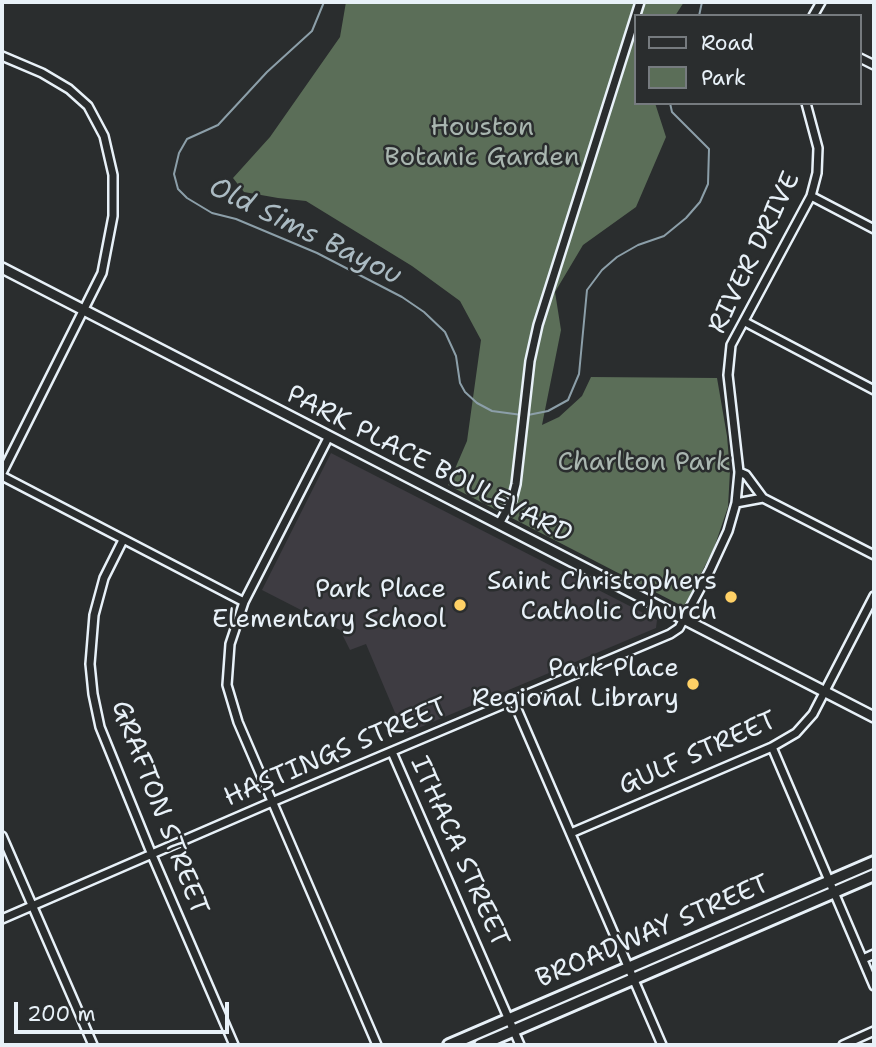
<!DOCTYPE html>
<html>
<head>
<meta charset="utf-8">
<style>
  body { margin:0 }
  #map { position:relative; width:876px; height:1047px; overflow:hidden; background:#2a2d2e; font-family:"Shantell Sans",sans-serif }
  canvas { display:block }
  .frame { position:absolute; inset:0; border:4px solid #e8f1f8; pointer-events:none }
  .legend { position:absolute; left:634px; top:14px; width:228px; height:91px; box-sizing:border-box; background:#2a2d2e; border:2px solid #767b7f; margin:0; padding:9px 12px; list-style:none; font-size:21px; color:#e8f1f8 }
  .legend li { display:flex; align-items:center; gap:14px; height:35px }
  .legend b { width:35px; border:2px solid #767b7f }
  .scale { position:absolute; left:14px; top:1002px; width:215px; height:32px; box-sizing:border-box; border:4px solid #e8f1f8; border-top:0; padding-left:9px; font-size:21px; line-height:24px; white-space:nowrap; color:#e8f1f8; -webkit-text-stroke:5px #2a2d2e; paint-order:stroke }
</style>
</head>
<body>
<div id="map">
<canvas width="876" height="1047"></canvas>
<div class="frame"></div>
<ul class="legend">
<li><b style="height:9px;background:#2a2d2e"></b>Road</li>
<li><b style="height:19px;background:#5b6e58"></b>Park</li>
</ul>
<div class="scale">200 m</div>
</div>
<script>
const ctx = document.querySelector('canvas').getContext('2d');
ctx.lineJoin = 'round';
function paint(path, color) { ctx.fillStyle = color; ctx.fill(path, 'evenodd'); }
const poly = rows => new Path2D(rows.map(r => 'M' + r).join(''));
function strokePath(path, color, width, dash) { ctx.strokeStyle = color; ctx.lineWidth = width; ctx.lineCap = dash ? 'butt' : 'round'; ctx.setLineDash(dash || []); ctx.stroke(path); }
function drawText(font, color, halo, rows, align = 'center') {
  ctx.font = font + ' "Shantell Sans",sans-serif'; ctx.lineWidth = 5; ctx.setLineDash([]); ctx.textBaseline = 'middle'; ctx.strokeStyle = halo; ctx.fillStyle = color; for (const [text, x, y, turn = 0] of rows) {
    ctx.save(); ctx.translate(x, y); ctx.rotate((+turn || 0) * Math.PI / 180); ctx.textAlign = isNaN(turn) ? turn : align; if (halo) ctx.strokeText(text, 0, 0); ctx.fillText(text, 0, 0); ctx.restore();
  }
}
paint(poly([
  [331,453,657,620,656,628,404,734,366,644,350,650,340,630,262,590]
]), '#3e3c42');
paint(poly([
  [346,2,684,2,675,16,636,16,636,103,655,103,666,137,636,207,583,245,555,292,561,330,542,425,559,417,582,396,591,377,717,378,727,436,730,471,728,507,714,548,684,607,448,485,467,441,481,340,460,301,412,266,306,201,278,198,244,192,233,178,270,137,340,37]
]), '#5b6e58');
strokePath(poly([
  [324,2,312,31,267,72,218,125,187,139,179,153,174,174,178,189,187,198,212,213,236,219,317,253,402,297,424,312,445,332,456,356,460,383,465,392,477,403,492,411,522,415],
  [699,16,702,2],
  [528,415,548,411,568,400,579,374,587,290,602,270,617,257,638,245,664,236,686,218,700,202,708,184,709,149,672,112,670,103]
]), '#8c9fa9', 2);
const minor = poly([
  [813,16,821,2],
  [2,56,42,73,69,89,88,106,104,136,113,175,113,216,102,273,2,473],
  [860,58,874,65],
  [811,196,874,229],
  [745,322,874,390],
  [329,436,244,602,230,644,227,685,238,722,377,1045],
  [739,472,746,475,763,498,874,555],
  [2,476,244,602],
  [736,503,763,498],
  [499,524,512,500,516,484,530,361,538,325,640,2],
  [123,540,104,578,94,615,90,664,93,694,100,727,152,855,234,1045],
  [513,700,662,1045],
  [772,747,874,986],
  [392,752,520,1045],
  [571,833,772,747,796,733,813,714,874,596],
  [2,836,93,1045],
  [2,919,272,802,670,634,679,628,710,570,728,531,736,503,739,472,728,375,731,345,811,196,817,173,818,148,806,103],
  [863,959,874,954],
  [843,1045,874,1031]
]);
const tertiary = poly([
  [2,268,874,717]
]);
const primary = poly([
  [449,1045,874,862],
  [480,1045,874,875]
]);
strokePath(minor, '#e8f1f8', 12);
strokePath(tertiary, '#e8f1f8', 14);
strokePath(primary, '#e8f1f8', 16);
strokePath(minor, '#2a2d2e', 7);
strokePath(tertiary, '#2a2d2e', 9);
strokePath(primary, '#2a2d2e', 10);
for (const [x, y, r, color] of [
  [731,597,7,"#ffd166"],
  [460,605,7,"#ffd166"],
  [693,684,7,"#ffd166"]
]) { const dot = new Path2D(); dot.arc(x, y, r, 0, 2 * Math.PI); ctx.fillStyle = color; ctx.fill(dot); strokePath(dot, '#2a2d2e', 2.5); }
drawText('26px', '#a9b6b0', '#2a2d2e', [
  ["Houston",482,128],
  ["Botanic Garden",482,158],
  ["Charlton Park",644,463]
]);
drawText('26px', '#e8f1f8', '#2a2d2e', [
  ["RIVER DRIVE",755,253,-64],
  ["PARK PLACE BOULEVARD",429,465,27],
  ["HASTINGS STREET",336,753,-23],
  ["GULF STREET",698,754,-24],
  ["GRAFTON STREET",159,808,69],
  ["ITHACA STREET",459,852,66],
  ["BROADWAY STREET",653,932,-23]
]);
drawText('26px', '#e8f1f8', '#2a2d2e', [
  ["Saint Christophers",717,582],
  ["Catholic Church",717,612],
  ["Park Place",446,590],
  ["Elementary School",446,620],
  ["Park Place",679,669],
  ["Regional Library",679,699]
], 'right');
drawText('italic 28px', '#abbbc3', '#2a2d2e', [
  ["Old Sims Bayou",305,232,26]
]);
</script>
</body>
</html>
